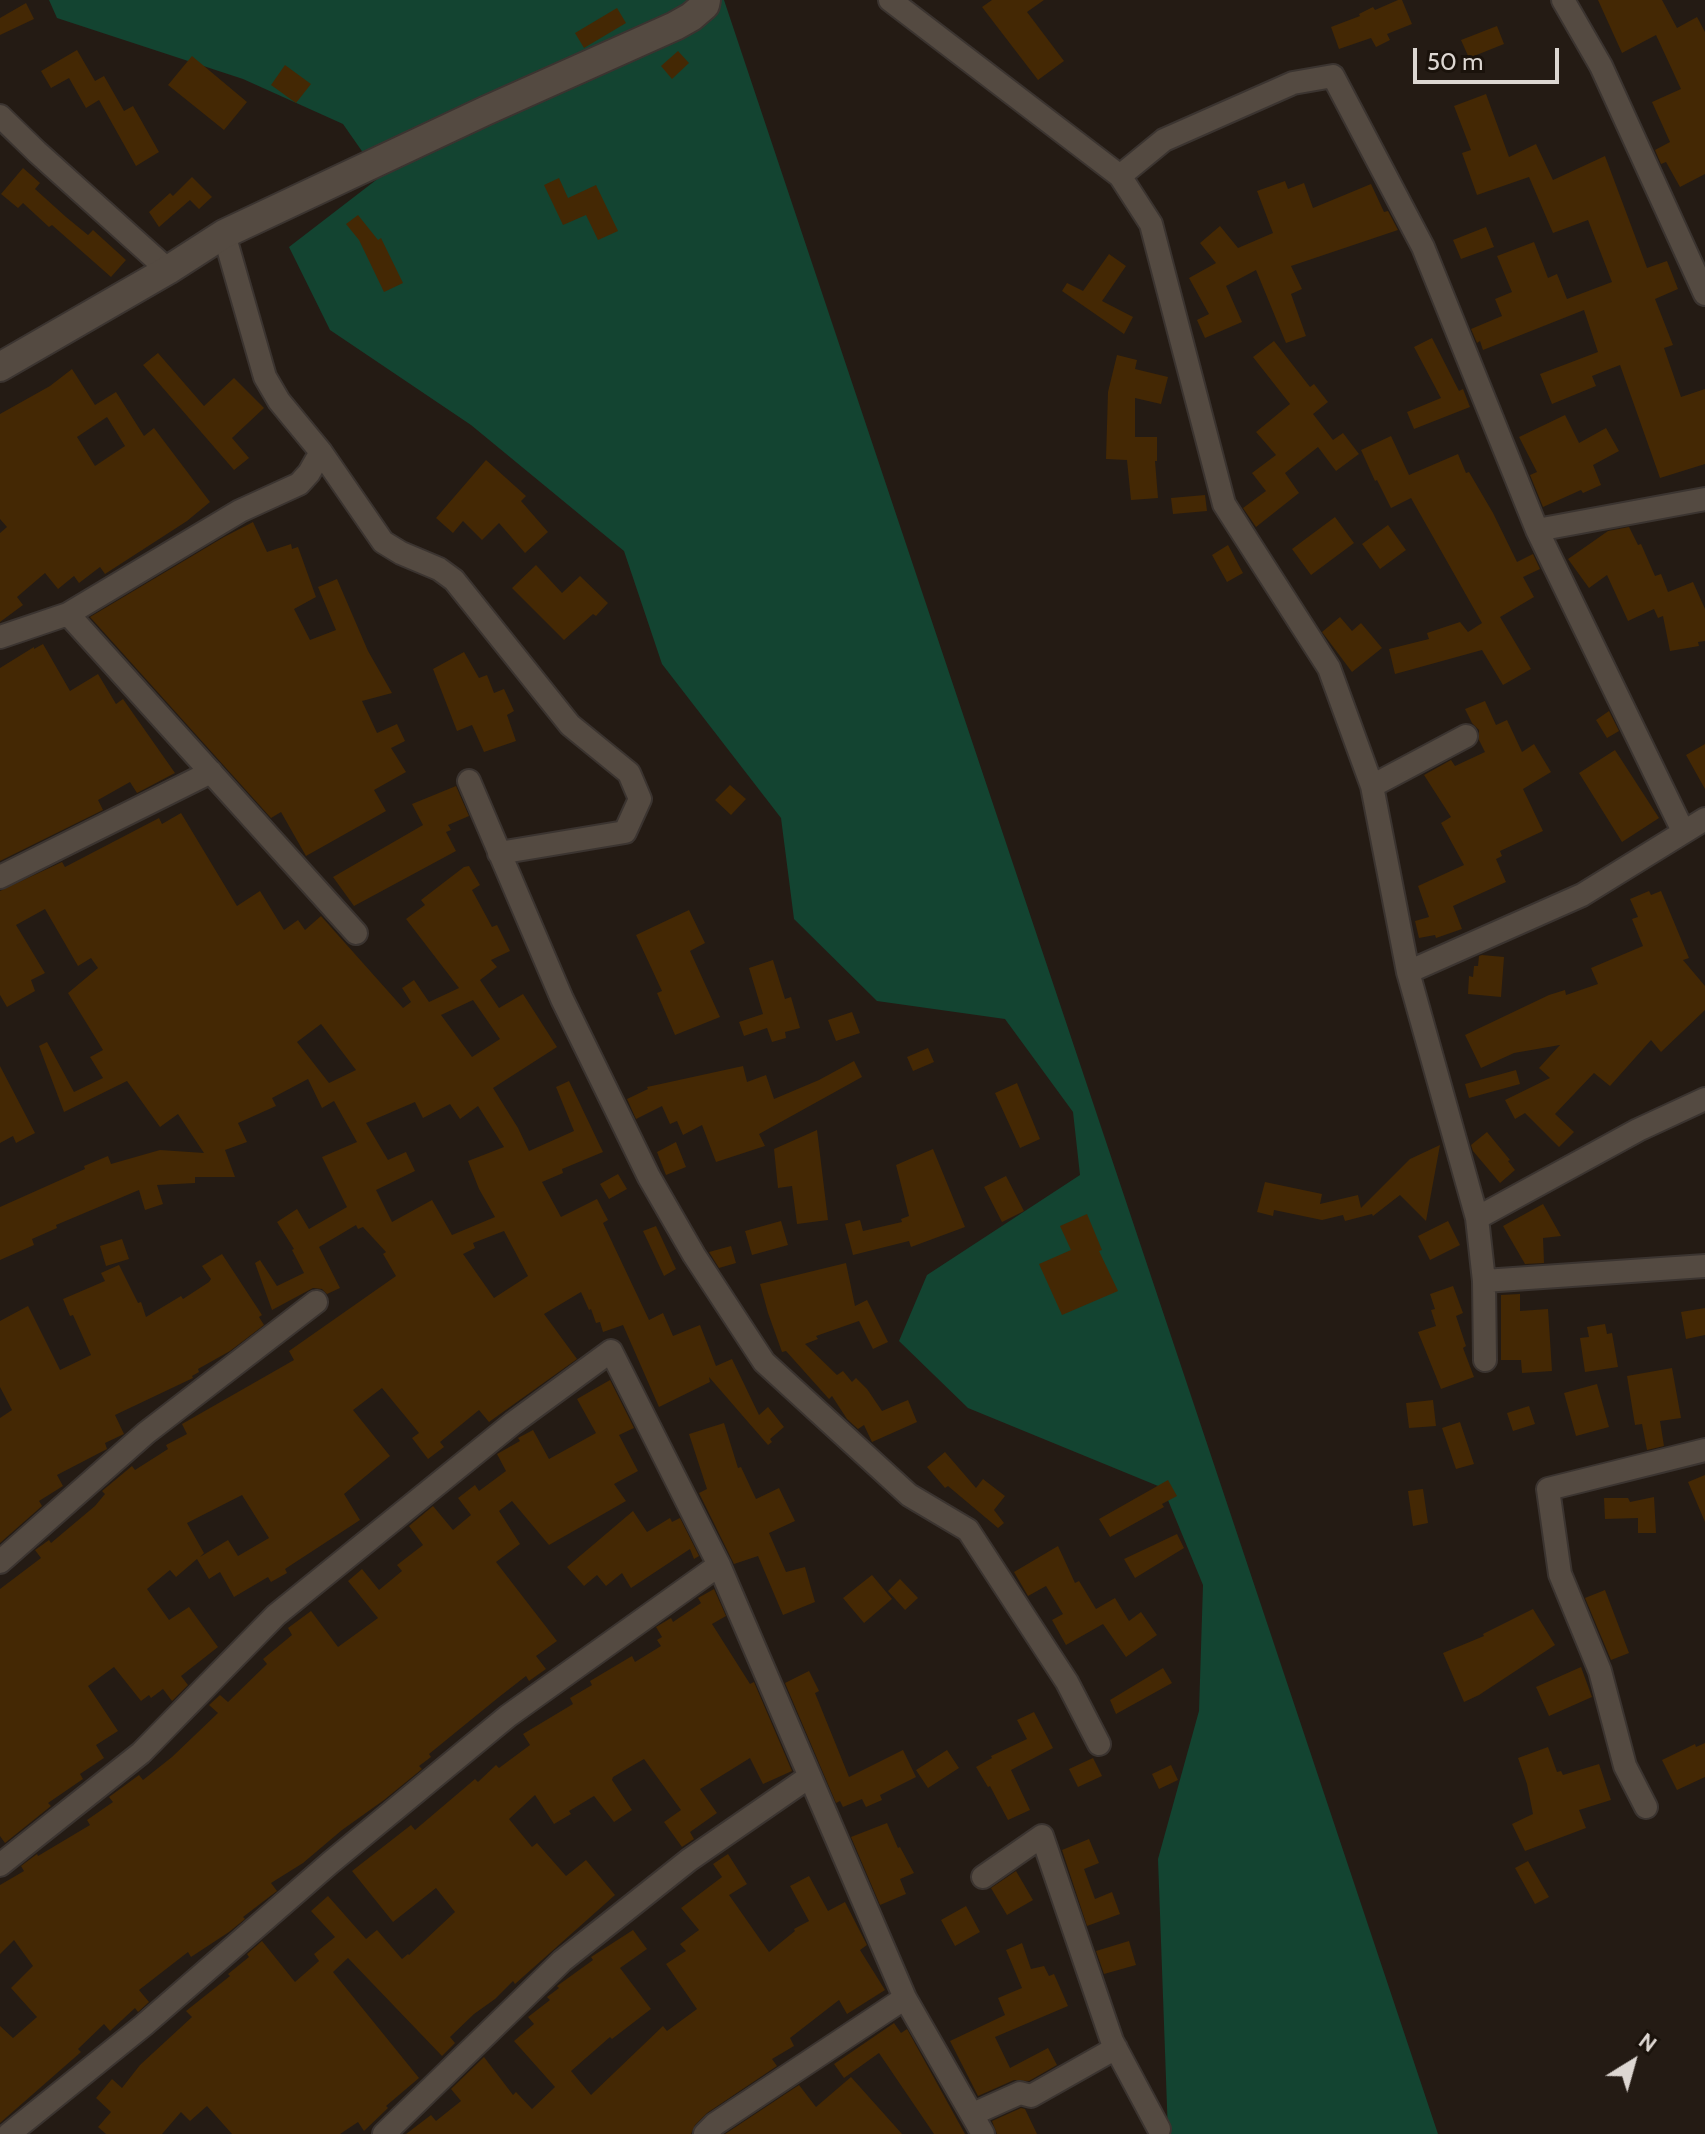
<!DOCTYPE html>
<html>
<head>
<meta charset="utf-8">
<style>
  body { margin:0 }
  #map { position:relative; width:1705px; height:2134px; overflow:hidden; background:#241b14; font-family:Cabin,sans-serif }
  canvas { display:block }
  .north { position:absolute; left:1593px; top:2022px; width:80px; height:80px; -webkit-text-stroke:6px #1a120b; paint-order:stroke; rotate:37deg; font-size:22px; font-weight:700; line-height:32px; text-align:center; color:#ddd7d2 }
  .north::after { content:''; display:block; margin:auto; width:28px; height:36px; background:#ddd7d2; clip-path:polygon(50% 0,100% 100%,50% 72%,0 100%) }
  .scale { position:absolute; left:1413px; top:48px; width:146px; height:36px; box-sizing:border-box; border:4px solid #ddd7d2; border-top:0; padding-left:10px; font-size:24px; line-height:28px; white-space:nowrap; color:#ddd7d2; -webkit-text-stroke:6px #1a120b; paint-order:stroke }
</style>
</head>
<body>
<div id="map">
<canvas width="1705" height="2134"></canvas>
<div class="north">N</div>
<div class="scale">50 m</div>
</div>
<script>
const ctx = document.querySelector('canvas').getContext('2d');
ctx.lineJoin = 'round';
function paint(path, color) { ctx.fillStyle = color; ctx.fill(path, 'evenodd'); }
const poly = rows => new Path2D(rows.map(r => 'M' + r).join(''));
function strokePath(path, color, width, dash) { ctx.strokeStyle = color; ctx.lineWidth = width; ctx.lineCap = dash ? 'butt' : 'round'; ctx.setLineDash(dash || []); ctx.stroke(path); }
paint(poly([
  [49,0,724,0,1438,2134,1168,2134,1158,1859,1199,1711,1203,1585,1163,1488,968,1408,899,1341,927,1275,1080,1175,1073,1112,1005,1019,877,1001,794,919,781,818,662,664,624,551,471,425,330,330,289,247,380,177,343,124,243,79,57,18]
]), '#134431');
paint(poly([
  [992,0,1044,0,1027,12,1064,61,1038,80,982,7],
  [1398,0,1402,0,1412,24,1387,34,1390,40,1376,47,1371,38,1339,49,1331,27,1360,16,1359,14,1373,7,1375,10],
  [1598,0,1662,0,1677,28,1697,17,1705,32,1705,174,1680,187,1666,162,1661,164,1655,150,1670,142,1652,102,1681,89,1656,35,1622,53],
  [26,3,34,19,0,35,0,18],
  [617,8,626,23,584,48,575,33],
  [1497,26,1504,44,1469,58,1461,40],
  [77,50,95,81,104,76,124,111,133,106,159,152,136,166,99,100,86,108,69,78,51,88,41,71],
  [678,51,689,63,672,79,661,66],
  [192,56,247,102,224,130,168,85],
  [285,65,311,84,296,103,271,85],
  [1486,94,1509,157,1536,144,1553,180,1605,156,1647,268,1667,261,1678,289,1655,299,1673,345,1664,348,1681,397,1705,389,1705,464,1660,478,1620,365,1592,376,1596,386,1552,404,1540,374,1598,352,1584,310,1483,350,1480,341,1477,343,1471,329,1502,316,1495,299,1512,292,1497,256,1534,242,1548,278,1557,274,1567,299,1612,282,1588,220,1553,233,1529,177,1477,195,1462,153,1471,150,1454,106],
  [23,168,40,183,35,189,66,217,88,235,93,230,126,260,111,277,52,225,49,227,23,203,18,208,1,194],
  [192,177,212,197,199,209,190,200,159,227,149,212,170,193,173,196],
  [559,178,568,198,596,185,618,231,598,240,586,215,563,225,544,185],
  [1285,181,1288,189,1304,183,1313,208,1371,184,1384,212,1388,211,1398,230,1291,266,1302,289,1291,294,1306,336,1286,343,1256,270,1226,286,1242,322,1205,338,1197,320,1209,314,1189,278,1216,263,1200,243,1220,226,1238,248,1273,233,1257,191],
  [358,215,378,240,381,238,403,283,384,292,359,240,346,224],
  [1486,227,1494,247,1461,259,1453,240],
  [1109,254,1126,266,1102,301,1133,317,1124,334,1062,291,1067,283,1083,291],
  [1432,338,1459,391,1463,389,1470,407,1414,429,1407,412,1441,398,1414,347],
  [1274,341,1310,387,1314,384,1328,402,1313,414,1333,440,1343,433,1359,454,1336,471,1318,447,1285,473,1299,493,1256,527,1243,508,1266,491,1252,473,1276,455,1256,432,1290,404,1253,357],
  [158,353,204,406,234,378,264,408,232,438,249,458,234,470,143,365],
  [1117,355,1137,360,1135,369,1168,377,1161,404,1135,398,1135,437,1157,437,1157,461,1155,461,1158,498,1131,500,1127,460,1106,459,1108,392],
  [72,369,95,405,116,392,144,436,154,428,210,502,187,521,105,574,100,567,79,583,74,576,58,589,45,573,17,597,23,605,0,622,0,533,7,527,0,519,0,414,50,386],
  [107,417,125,446,95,466,77,437],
  [1565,415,1579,443,1606,428,1619,451,1593,465,1601,485,1583,493,1581,490,1543,507,1530,475,1537,472,1519,437],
  [1391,436,1409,475,1458,454,1466,473,1469,472,1493,513,1517,562,1533,554,1540,569,1523,577,1534,597,1500,617,1531,669,1503,685,1482,650,1395,674,1389,649,1429,639,1427,633,1460,622,1468,632,1482,623,1411,498,1391,508,1377,480,1375,481,1361,450],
  [486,460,526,496,521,501,548,532,525,553,499,523,482,540,463,521,453,533,436,518],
  [1205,495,1207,511,1173,514,1171,498],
  [1335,517,1354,543,1311,575,1292,549],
  [253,522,267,552,291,544,292,549,298,547,316,597,294,609,310,640,336,630,318,587,337,579,368,651,392,693,362,701,377,733,397,724,405,741,391,748,406,772,374,790,386,811,306,856,281,812,271,818,90,617,224,537],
  [1388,525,1406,550,1380,569,1362,544],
  [1629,527,1638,545,1641,544,1655,576,1661,574,1668,592,1693,582,1705,609,1705,641,1698,642,1699,646,1670,651,1663,616,1658,618,1654,609,1628,621,1607,575,1589,588,1568,559,1608,531],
  [1228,545,1243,573,1227,582,1212,555],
  [536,565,562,593,580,576,608,603,596,616,593,614,564,640,512,588],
  [1340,617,1352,631,1361,623,1382,648,1352,672,1322,632],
  [43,644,70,691,98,674,116,704,123,699,175,773,137,793,130,782,98,800,103,810,0,861,0,668,34,647,34,649],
  [464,652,479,678,487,675,494,693,504,689,514,711,507,715,516,741,484,752,472,725,457,731,433,669],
  [1485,701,1496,725,1507,720,1522,752,1534,744,1551,772,1523,789,1543,831,1500,851,1502,856,1496,859,1506,882,1453,906,1462,929,1436,938,1435,935,1419,938,1415,921,1429,917,1418,886,1464,865,1441,823,1451,817,1424,775,1451,760,1455,766,1485,752,1479,740,1479,730,1472,723,1465,709],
  [1609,711,1619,731,1607,738,1596,720],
  [1705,744,1705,789,1686,755],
  [1615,750,1659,818,1622,842,1579,773],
  [730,785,746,799,731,815,715,800],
  [456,786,469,816,448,825,451,830,446,832,456,851,354,906,333,877,423,825,412,804],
  [181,813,237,906,260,891,284,930,298,920,305,930,321,916,403,1008,411,1002,402,988,414,980,429,1002,459,988,406,919,425,905,421,900,464,867,469,866,480,885,472,890,492,927,497,925,510,951,491,960,497,967,480,980,499,1008,523,994,557,1047,493,1088,518,1128,529,1151,574,1131,556,1087,569,1081,603,1152,562,1169,563,1173,542,1182,561,1217,597,1199,608,1220,603,1223,649,1320,663,1313,673,1336,700,1325,716,1366,732,1359,759,1415,768,1407,784,1427,770,1439,772,1442,768,1445,709,1377,710,1382,659,1407,623,1325,603,1332,600,1322,596,1323,591,1309,589,1310,581,1292,544,1314,577,1359,489,1422,479,1410,440,1442,444,1447,428,1459,412,1438,419,1433,382,1388,353,1410,390,1456,344,1494,360,1520,285,1569,287,1573,271,1582,268,1577,234,1597,220,1572,209,1579,197,1559,176,1577,170,1570,147,1589,169,1620,189,1607,218,1647,181,1676,188,1685,172,1701,163,1689,151,1698,149,1695,141,1701,114,1667,88,1686,118,1731,96,1745,104,1758,80,1774,83,1779,48,1803,51,1806,5,1843,0,1836,0,1589,41,1558,35,1550,49,1540,51,1543,95,1506,105,1494,102,1491,132,1466,135,1470,168,1449,166,1445,187,1434,182,1424,294,1360,289,1351,396,1276,383,1254,386,1252,363,1227,358,1229,356,1225,319,1247,340,1288,327,1294,322,1289,313,1288,272,1310,255,1263,260,1260,277,1286,304,1273,292,1250,294,1249,277,1222,297,1209,309,1229,347,1207,322,1157,357,1142,334,1101,322,1108,308,1079,272,1098,276,1106,238,1123,247,1142,225,1150,235,1177,195,1177,195,1183,157,1185,163,1204,145,1210,139,1190,56,1225,57,1228,32,1239,34,1245,0,1260,0,1207,85,1169,84,1166,108,1156,111,1164,160,1150,204,1153,178,1114,160,1127,127,1081,64,1112,39,1046,47,1042,74,1092,103,1078,90,1057,103,1050,68,993,98,968,91,958,78,966,45,909,16,925,45,973,31,980,35,991,7,1007,0,995,0,891,62,862,65,867,159,818,162,824],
  [473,1000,500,1039,472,1057,441,1015],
  [321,1024,356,1070,329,1083,297,1042],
  [415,1102,423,1118,450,1104,460,1119,478,1106,504,1147,468,1161,479,1189,495,1217,452,1235,432,1200,392,1222,376,1190,415,1171,406,1152,388,1160,366,1123],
  [504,1231,528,1276,494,1298,463,1254,475,1248,473,1243],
  [242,1495,269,1538,238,1556,228,1540,200,1557,204,1553,187,1523],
  [1649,891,1651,895,1661,891,1689,958,1683,960,1705,986,1705,1010,1661,1052,1651,1040,1610,1086,1594,1073,1555,1114,1574,1132,1559,1147,1525,1113,1515,1119,1505,1100,1550,1078,1539,1068,1560,1045,1514,1053,1481,1068,1465,1035,1549,995,1565,990,1566,995,1598,984,1591,968,1643,946,1632,919,1638,917,1630,899],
  [689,910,705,943,690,951,720,1017,675,1035,657,993,662,991,636,935],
  [1482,955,1504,957,1501,997,1468,994,1469,976,1473,977,1474,966,1478,966,1479,956],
  [773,960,785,999,791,997,800,1028,785,1032,786,1038,772,1042,767,1028,744,1036,739,1022,763,1014,749,968],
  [852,1012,860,1033,836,1041,828,1020],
  [928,1048,934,1062,913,1071,907,1057],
  [854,1061,862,1077,759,1134,765,1146,716,1162,702,1125,683,1135,677,1121,670,1124,662,1106,636,1119,627,1099,648,1089,647,1087,743,1066,747,1082,766,1075,774,1099,819,1080],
  [0,1066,35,1133,16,1143,13,1136,0,1143],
  [1516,1070,1520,1084,1469,1098,1465,1084],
  [1017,1083,1040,1139,1020,1148,995,1093],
  [817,1130,828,1220,797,1224,792,1186,778,1188,774,1149],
  [1487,1132,1510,1160,1508,1161,1515,1170,1500,1183,1473,1151,1471,1145],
  [676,1142,686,1167,666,1175,657,1152],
  [1440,1145,1426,1221,1400,1195,1373,1216,1372,1214,1345,1221,1343,1215,1322,1220,1274,1210,1273,1216,1257,1212,1265,1182,1322,1194,1320,1204,1358,1195,1361,1208,1410,1159],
  [933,1149,965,1227,911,1247,909,1241,853,1255,845,1224,860,1220,863,1231,902,1222,901,1219,909,1216,896,1165],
  [618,1174,627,1189,609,1199,600,1184],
  [1006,1176,1024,1211,1002,1222,984,1187],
  [1543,1204,1561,1236,1543,1238,1544,1263,1525,1264,1503,1226],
  [1087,1214,1102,1250,1099,1251,1118,1291,1062,1315,1039,1264,1071,1250,1060,1226],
  [781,1221,788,1245,752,1255,745,1231],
  [1448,1221,1460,1245,1430,1260,1418,1236],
  [656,1226,676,1269,664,1276,643,1231],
  [122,1239,129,1259,106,1266,100,1246],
  [731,1246,736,1263,719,1268,709,1252],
  [222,1254,262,1315,259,1317,264,1325,230,1351,198,1369,199,1372,192,1376,193,1378,115,1415,124,1434,105,1443,107,1449,57,1475,63,1486,39,1501,42,1506,0,1543,0,1418,12,1410,0,1387,0,1321,28,1306,60,1370,91,1355,73,1315,70,1316,63,1299,105,1281,101,1273,119,1265,138,1303,141,1302,146,1317,181,1296,183,1299,209,1282,211,1279,202,1266],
  [846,1263,855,1306,867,1300,888,1342,873,1349,859,1321,816,1336,818,1339,805,1344,837,1375,843,1371,852,1382,856,1378,867,1389,882,1411,908,1400,917,1422,872,1442,864,1425,858,1429,847,1419,832,1396,829,1399,786,1351,782,1352,768,1313,760,1284],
  [1453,1286,1463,1313,1456,1316,1466,1346,1463,1348,1474,1377,1441,1389,1418,1332,1436,1326,1431,1310,1435,1309,1430,1294],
  [1520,1294,1520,1311,1548,1309,1552,1371,1522,1373,1521,1360,1501,1360,1501,1295],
  [1705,1308,1705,1335,1686,1339,1681,1312],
  [1605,1324,1607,1334,1612,1333,1618,1367,1585,1372,1580,1338,1589,1337,1587,1327],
  [1672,1368,1681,1418,1660,1421,1664,1446,1647,1450,1642,1424,1635,1425,1627,1376],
  [610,1380,634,1428,619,1435,638,1471,614,1484,626,1501,549,1545,512,1501,499,1511,520,1544,496,1562,557,1641,536,1656,546,1669,529,1681,526,1676,499,1697,429,1754,431,1757,419,1766,422,1769,384,1800,342,1830,303,1863,271,1883,277,1891,243,1917,245,1919,229,1932,191,1957,188,1952,139,1990,149,2002,138,2012,135,2008,110,2031,104,2024,78,2049,81,2052,0,2123,0,2026,13,2038,37,2017,11,1988,33,1966,14,1940,0,1954,0,1885,24,1871,21,1866,37,1854,38,1856,90,1825,87,1820,113,1802,109,1797,139,1775,143,1780,172,1757,218,1713,209,1705,220,1695,228,1702,267,1664,263,1659,292,1635,288,1628,311,1611,338,1647,378,1618,348,1581,362,1569,379,1590,402,1571,397,1565,423,1545,409,1526,433,1506,453,1530,471,1515,458,1498,475,1485,479,1491,506,1471,497,1454,520,1441,518,1438,533,1430,549,1459,596,1433,577,1399],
  [1597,1384,1609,1427,1576,1436,1564,1393],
  [1433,1400,1436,1426,1409,1428,1406,1403],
  [1529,1406,1535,1424,1513,1431,1507,1413],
  [1460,1422,1474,1464,1456,1469,1442,1428],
  [724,1423,738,1468,741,1467,756,1499,779,1488,795,1521,769,1533,786,1572,805,1567,815,1602,783,1615,758,1556,734,1564,699,1493,707,1489,689,1434],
  [945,1452,976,1488,983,1479,1005,1496,994,1510,1004,1523,998,1528,948,1486,945,1488,927,1467],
  [1705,1475,1705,1522,1688,1482],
  [1168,1480,1177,1496,1162,1504,1164,1507,1110,1537,1099,1519],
  [1423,1489,1428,1523,1413,1526,1408,1491],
  [1654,1497,1656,1533,1638,1533,1638,1518,1605,1519,1604,1498,1628,1498,1630,1502],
  [633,1511,647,1532,670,1518,672,1522,680,1518,699,1556,694,1559,690,1549,631,1588,622,1573,606,1586,597,1575,584,1586,567,1567],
  [1177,1534,1184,1548,1135,1578,1124,1559],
  [1058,1546,1075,1583,1079,1581,1096,1609,1115,1598,1129,1621,1141,1612,1157,1635,1126,1657,1103,1624,1066,1645,1052,1620,1063,1614,1046,1586,1028,1596,1014,1572],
  [872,1575,892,1599,864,1623,843,1598],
  [900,1579,918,1598,905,1610,888,1591],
  [714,1589,726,1616,712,1624,750,1684,754,1682,792,1771,763,1784,750,1758,700,1789,717,1813,690,1832,694,1839,682,1847,664,1822,681,1810,644,1759,613,1777,612,1780,632,1810,614,1822,594,1796,569,1811,571,1814,554,1824,535,1795,509,1819,532,1847,537,1843,566,1876,586,1860,615,1895,515,1984,513,1981,495,1999,474,2014,450,2037,455,2043,442,2056,348,1958,333,1972,419,2078,386,2106,388,2108,364,2131,358,2122,340,2134,232,2134,207,2106,190,2121,181,2112,162,2134,106,2134,98,2127,111,2112,96,2098,112,2079,122,2088,140,2065,192,2017,186,2011,230,1976,228,1974,249,1957,247,1954,262,1941,295,1982,319,1961,314,1954,335,1937,311,1911,328,1896,366,1939,377,1930,402,1959,408,1954,409,1955,455,1912,436,1888,393,1922,352,1871,411,1825,415,1830,475,1779,478,1782,496,1765,499,1768,530,1745,523,1734,573,1704,570,1698,592,1685,590,1681,632,1656,635,1662,661,1646,657,1640,662,1637,656,1627,671,1618,673,1622,701,1603,698,1598],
  [1605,1590,1629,1653,1611,1660,1585,1598],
  [1533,1609,1555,1645,1479,1695,1464,1702,1443,1653,1484,1636,1483,1634],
  [1581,1667,1592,1697,1549,1716,1536,1687],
  [1163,1668,1172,1683,1116,1714,1110,1700],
  [809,1671,819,1691,815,1693,849,1777,903,1750,916,1777,880,1795,882,1800,866,1807,862,1799,843,1807,840,1801,836,1803,785,1683],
  [1034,1712,1053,1748,1011,1770,1030,1810,1008,1820,990,1786,988,1787,976,1767,992,1758,991,1756,1027,1739,1017,1720],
  [1705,1743,1705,1777,1677,1790,1662,1760,1695,1744,1696,1747],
  [1548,1747,1557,1772,1561,1771,1563,1775,1599,1764,1611,1800,1579,1810,1586,1828,1525,1851,1512,1824,1533,1814,1527,1784,1518,1758],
  [947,1750,959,1768,928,1788,916,1770],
  [1093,1758,1102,1776,1078,1787,1069,1769],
  [1171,1765,1178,1780,1159,1789,1152,1774],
  [887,1823,898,1848,900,1847,914,1873,900,1879,906,1894,880,1905,851,1837],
  [1089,1839,1099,1863,1084,1869,1095,1899,1112,1892,1120,1914,1087,1926,1062,1850],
  [728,1854,747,1884,729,1895,769,1952,795,1931,794,1929,809,1921,790,1886,809,1876,828,1911,845,1902,867,1945,860,1950,885,1990,847,2014,839,2000,790,2038,794,2046,772,2059,777,2066,707,2113,695,2125,691,2134,406,2134,431,2115,436,2121,461,2101,451,2089,484,2057,513,2095,516,2092,532,2109,555,2087,514,2041,534,2024,528,2017,550,2000,547,1997,559,1988,557,1986,593,1960,591,1957,633,1930,647,1949,620,1968,651,2009,612,2039,610,2037,571,2071,591,2095,663,2026,667,2031,697,2009,666,1964,686,1951,680,1944,699,1930,681,1908,722,1877,713,1864],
  [1528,1861,1549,1897,1535,1904,1515,1868],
  [1016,1871,1033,1900,1007,1915,991,1888],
  [966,1906,980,1932,955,1946,941,1920],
  [1129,1941,1136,1965,1104,1974,1096,1951],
  [1022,1943,1031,1969,1044,1966,1049,1976,1054,1974,1068,2006,995,2037,1010,2068,1048,2048,1057,2065,1029,2081,1014,2080,978,2096,950,2041,1005,2015,998,1998,1022,1988,1006,1950],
  [894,2023,901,2033,907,2029,965,2134,934,2134,879,2053,844,2078,834,2064],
  [851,2077,902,2134,725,2134,799,2085,816,2107],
  [1021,2108,1025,2109,1037,2134,997,2134,992,2121]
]), '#442804');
const minor = poly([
  [890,0,1120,176,1151,224,1224,504,1329,668,1372,786,1408,972,1477,1218,1484,1281,1485,1360],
  [1563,0,1601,66,1705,294],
  [0,116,37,152,168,270],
  [1120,176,1164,140,1293,83,1333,76,1423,247,1537,530,1683,831],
  [224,234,265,377,279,401,321,452,383,542,401,553,439,569,454,580,570,725,629,773,640,799,625,832,499,853],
  [1537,530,1705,499],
  [68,614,356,933],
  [0,637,68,614,240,511,299,484,309,473,321,452],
  [469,781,562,999,649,1177,694,1255,764,1362,909,1495,968,1530,1067,1682,1099,1744],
  [1372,786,1466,736],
  [0,877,211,772],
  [1408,972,1582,895,1705,819],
  [1477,1218,1638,1130,1705,1099],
  [1484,1281,1705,1266],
  [0,1562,146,1433,316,1302],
  [1646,1807,1625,1766,1600,1671,1560,1574,1548,1489,1705,1450],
  [0,1865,141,1753,276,1615,513,1423,611,1351,719,1565,905,1998,983,2134],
  [983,1877,1042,1836,1112,2041,1159,2129],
  [973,2114,1020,2093,1031,2096,1116,2048],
  [9,2134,144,2025,330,1863,508,1716,719,1565],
  [384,2134,562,1961,689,1860,809,1777],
  [705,2134,715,2124,905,1998]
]);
const tertiary = poly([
  [0,367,168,270,224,234,485,111,675,26,691,17,705,5,706,0]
]);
strokePath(minor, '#3b3430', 26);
strokePath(tertiary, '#3b3430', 32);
strokePath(minor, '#544a41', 22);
strokePath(tertiary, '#544a41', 28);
</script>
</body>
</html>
